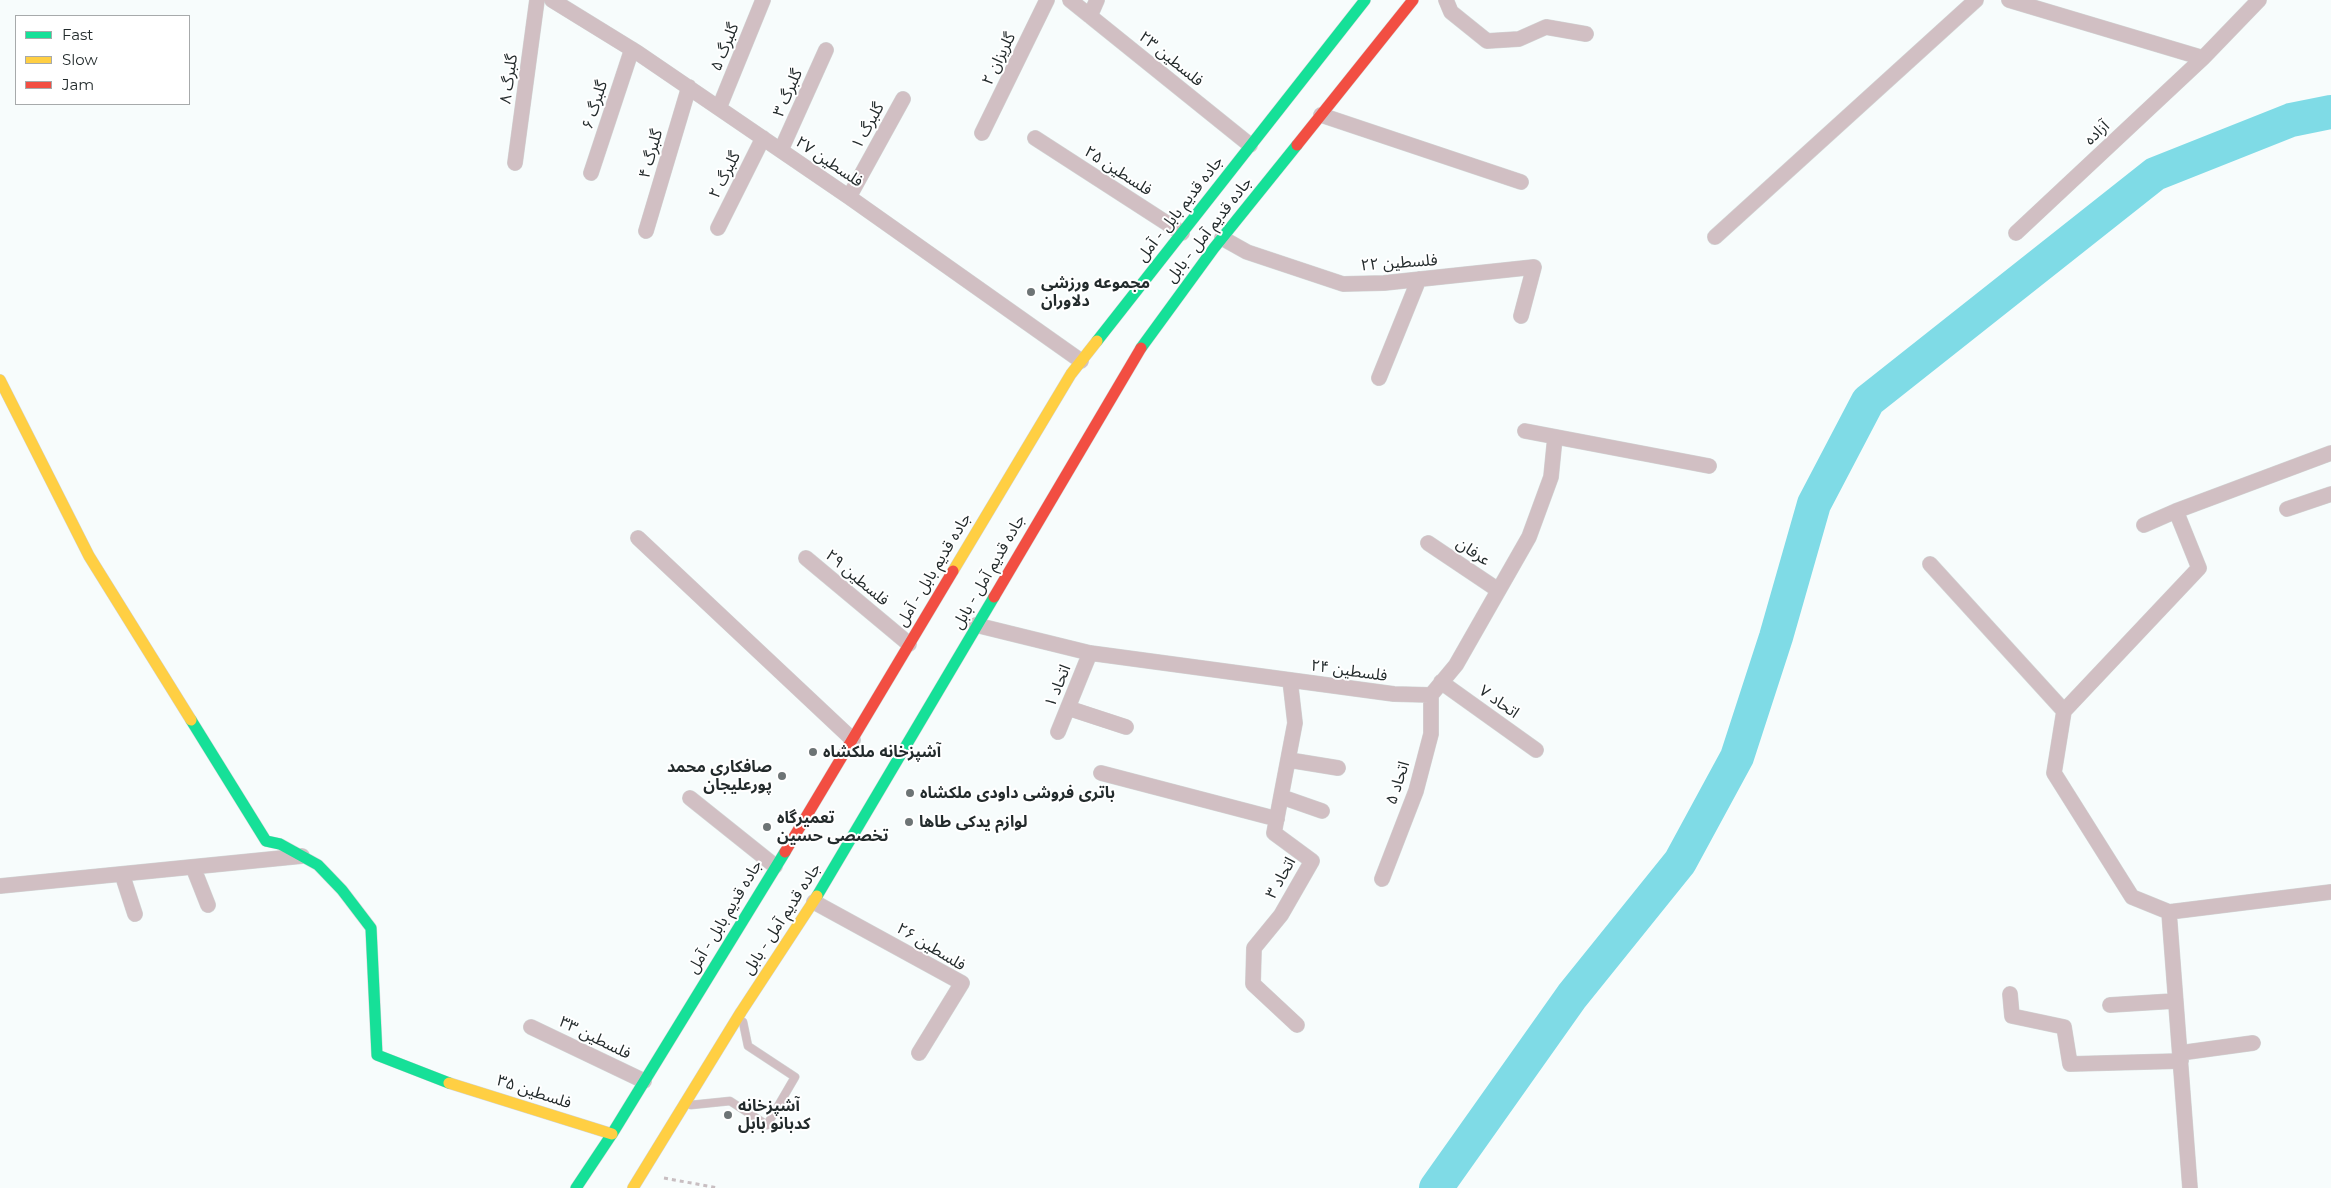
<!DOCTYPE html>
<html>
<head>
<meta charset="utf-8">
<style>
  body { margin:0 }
  #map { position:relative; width:2331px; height:1188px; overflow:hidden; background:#f7fcfc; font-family:Montserrat,sans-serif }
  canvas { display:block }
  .legend { position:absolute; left:15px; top:15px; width:175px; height:90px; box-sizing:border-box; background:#fff; border:1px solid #a7aaab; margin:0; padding:6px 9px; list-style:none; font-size:15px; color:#232b2c }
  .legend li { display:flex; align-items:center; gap:10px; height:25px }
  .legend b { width:25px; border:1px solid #a7aaab }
</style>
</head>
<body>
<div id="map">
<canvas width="2331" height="1188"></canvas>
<ul class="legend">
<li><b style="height:6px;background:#16e098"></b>Fast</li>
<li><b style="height:6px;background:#ffcf43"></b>Slow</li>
<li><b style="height:6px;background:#f24e42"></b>Jam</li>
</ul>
</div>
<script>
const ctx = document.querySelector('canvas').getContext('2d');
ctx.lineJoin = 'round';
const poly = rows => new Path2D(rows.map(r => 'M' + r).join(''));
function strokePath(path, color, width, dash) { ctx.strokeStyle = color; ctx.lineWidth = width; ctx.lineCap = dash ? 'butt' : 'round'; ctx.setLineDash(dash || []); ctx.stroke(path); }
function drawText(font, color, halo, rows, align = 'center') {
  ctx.font = font + ' Montserrat,"Noto Sans Arabic",sans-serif'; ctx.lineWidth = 4; ctx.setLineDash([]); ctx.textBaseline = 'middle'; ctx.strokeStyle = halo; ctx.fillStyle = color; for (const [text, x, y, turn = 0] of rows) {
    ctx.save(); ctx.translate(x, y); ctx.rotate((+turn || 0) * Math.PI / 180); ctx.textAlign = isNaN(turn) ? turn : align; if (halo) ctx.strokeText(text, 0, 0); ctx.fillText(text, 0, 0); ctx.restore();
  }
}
strokePath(poly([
  [1436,1188,1572,996,1680,862,1737,757,1776,637,1814,504,1868,401,2155,174,2291,120,2331,112]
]), '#7fdbe6', 34);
const lane = poly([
  [691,1105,730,1101,767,1125,795,1077,748,1046,743,1022]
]);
const street = poly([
  [552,0,638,53,849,197,1081,361],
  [1070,0,1250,145],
  [1446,0,1451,12,1487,41,1519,39,1546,27,1586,34],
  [2009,0,2203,58,2259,0],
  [1090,16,1097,0],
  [719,108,763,0],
  [1321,115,1521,182],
  [982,133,1047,0],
  [1035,138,1182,233],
  [781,150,826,50],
  [515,163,537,0],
  [591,173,632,49],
  [849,197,903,99],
  [718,228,763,138],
  [646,231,689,87],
  [2016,233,2203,58],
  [1715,237,1976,0],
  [1222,238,1247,252,1343,284,1384,283,1534,267,1521,316],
  [1379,378,1419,279],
  [1525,431,1709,466],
  [2287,509,2331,494],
  [2144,525,2176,511],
  [638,538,853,740],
  [1428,543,1498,590],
  [806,558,909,644],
  [1930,564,2064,711,2054,773,2132,897,2169,912],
  [976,625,1090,653,1394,694,1431,695,1456,665,1529,537,1551,477,1555,437],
  [1290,680,1295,723,1274,833,1312,861,1281,915,1254,948,1253,984,1297,1025],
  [1441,682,1536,750],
  [1068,708,1126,727],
  [2064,711,2199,568,2176,511,2331,453],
  [1058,732,1090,653],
  [1289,760,1338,768],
  [1101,773,1277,819],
  [1282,797,1322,811],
  [690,798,775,866],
  [193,867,208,905],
  [122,874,135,914],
  [1382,879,1416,791,1431,734,1431,695],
  [0,886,302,856],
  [814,902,962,983,919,1053],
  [2010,994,2012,1016,2064,1027,2070,1064,2181,1061],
  [2110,1005,2174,1001],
  [531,1027,644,1081],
  [2180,1053,2253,1043],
  [2190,1188,2169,912,2331,892]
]);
const fast = poly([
  [1097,341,1365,0],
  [1141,348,1214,248,1297,145],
  [191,720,266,841,280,844,318,865,342,890,371,928,377,1055,449,1083],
  [817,896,994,597],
  [576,1188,612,1134,785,852]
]);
const slow = poly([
  [0,380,89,556,191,720],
  [953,571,1071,374,1097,341],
  [449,1083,612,1134],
  [633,1188,741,1012,817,896]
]);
const jam = poly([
  [1297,145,1413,0],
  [994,597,1141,348],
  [785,852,953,571]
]);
strokePath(lane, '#d2d6d6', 9);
strokePath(street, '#d2d6d6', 16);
strokePath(fast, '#d2d6d6', 12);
strokePath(slow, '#d2d6d6', 12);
strokePath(jam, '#d2d6d6', 12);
strokePath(poly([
  [664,1178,718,1188]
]), '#c8bec1', 3, [4, 4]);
strokePath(lane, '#d1bfc3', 8);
strokePath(street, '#d1bfc3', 15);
strokePath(fast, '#16e098', 11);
strokePath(slow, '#ffcf43', 11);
strokePath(jam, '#f24e42', 11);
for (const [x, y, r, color] of [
  [1031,292,5,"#6d7475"],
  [813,752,5,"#6d7475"],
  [782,776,5,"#6d7475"],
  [910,793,5,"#6d7475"],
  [909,822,5,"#6d7475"],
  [767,827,5,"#6d7475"],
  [728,1115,5,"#6d7475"]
]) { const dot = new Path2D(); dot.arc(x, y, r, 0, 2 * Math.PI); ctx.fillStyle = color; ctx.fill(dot); strokePath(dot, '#fff', 2); }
drawText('16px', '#232b2c', '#fff', [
  ["گلبرگ ۵",725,47,-68],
  ["گلریزان ۲",999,59,-64],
  ["فلسطین ۲۳",1171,59,39],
  ["گلبرگ ۸",509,79,-82],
  ["گلبرگ ۳",788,93,-66],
  ["گلبرگ ۶",595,105,-72],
  ["گلبرگ ۱",868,126,-61],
  ["آزاده",2097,133,-43],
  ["گلبرگ ۴",651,154,-74],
  ["فلسطین ۲۷",829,162,34],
  ["فلسطین ۲۵",1118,171,33],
  ["گلبرگ ۲",725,175,-63],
  ["جاده قدیم بابل - آمل",1180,209,-52],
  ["جاده قدیم آمل - بابل",1209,230,-52],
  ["فلسطین ۲۲",1399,263,-4],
  ["عرفان",1473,552,34],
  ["جاده قدیم بابل - آمل",934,570,-59],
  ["جاده قدیم آمل - بابل",989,572,-60],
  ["فلسطین ۲۹",857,578,40],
  ["فلسطین ۲۴",1349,671,8],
  ["اتحاد ۱",1058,686,-68],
  ["اتحاد ۷",1499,702,35],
  ["اتحاد ۵",1398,783,-72],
  ["اتحاد ۳",1281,878,-61],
  ["جاده قدیم بابل - آمل",725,917,-59],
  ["جاده قدیم آمل - بابل",782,919,-57],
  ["فلسطين ٢۶",931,947,31],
  ["فلسطین ۳۳",595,1038,26],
  ["فلسطین ۳۵",534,1092,18]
]);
drawText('bold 16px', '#232b2c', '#fff', [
  ["مجموعه ورزشی",1041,283],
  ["دلاوران",1041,301],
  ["آشپزخانه ملکشاه",823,752],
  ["صافکاری محمد",772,767,"right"],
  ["پورعلیجان",772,785,"right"],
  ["باتری فروشی داودی ملکشاه",920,793],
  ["تعمیرگاه",777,818],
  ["تخصصی حسین",777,836],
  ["لوازم یدکی طاها",919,822],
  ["آشپزخانه",738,1106],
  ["کدبانو بابل",738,1124]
], 'left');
</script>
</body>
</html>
